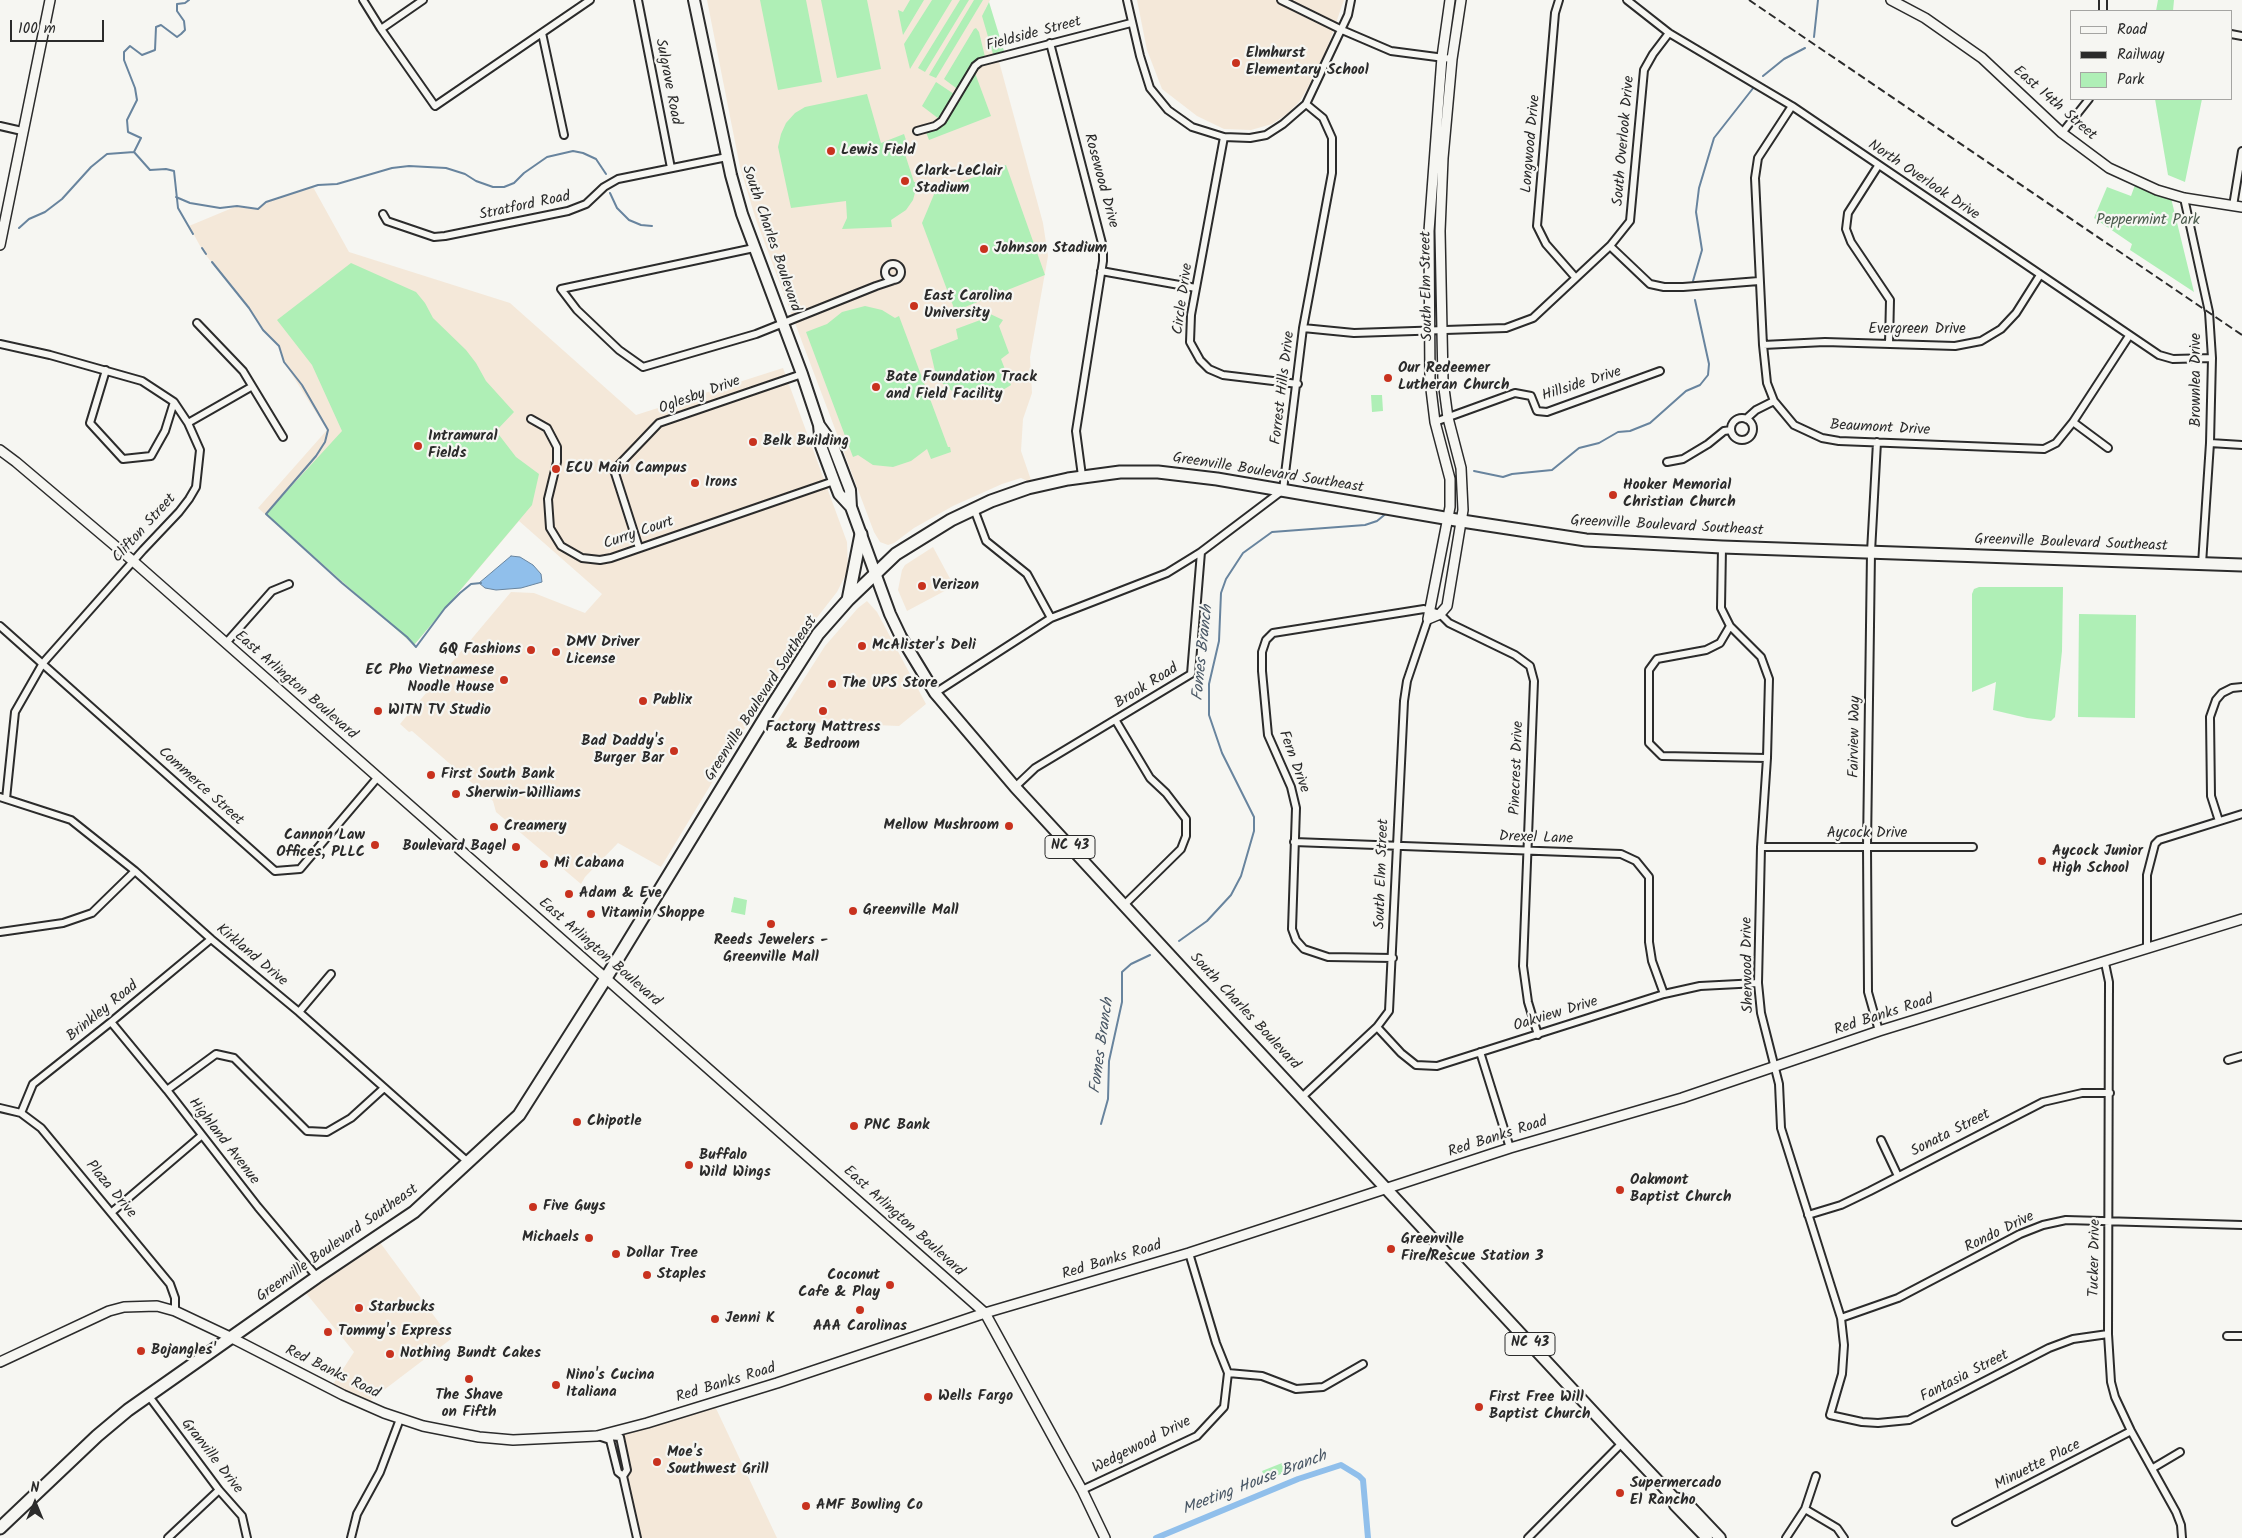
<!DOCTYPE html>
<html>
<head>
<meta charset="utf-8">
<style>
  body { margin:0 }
  #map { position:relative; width:2242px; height:1538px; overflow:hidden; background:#f6f6f2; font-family:Kalam,sans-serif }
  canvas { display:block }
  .legend { position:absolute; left:2070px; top:10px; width:162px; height:90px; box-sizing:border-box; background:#f6f6f2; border:1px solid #a5a5a2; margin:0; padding:6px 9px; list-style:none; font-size:15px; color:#2b2b2b }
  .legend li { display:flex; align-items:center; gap:10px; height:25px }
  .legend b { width:25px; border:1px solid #a5a5a2 }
  .north { position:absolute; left:10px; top:1478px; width:50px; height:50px; -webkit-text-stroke:4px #f6f6f2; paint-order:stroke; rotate:0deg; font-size:14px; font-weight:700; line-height:20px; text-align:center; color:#2b2b2b }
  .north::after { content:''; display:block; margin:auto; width:18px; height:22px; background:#2b2b2b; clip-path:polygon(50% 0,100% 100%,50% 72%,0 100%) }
  .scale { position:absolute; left:10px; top:20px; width:94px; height:22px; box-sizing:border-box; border:2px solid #2b2b2b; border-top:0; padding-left:6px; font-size:15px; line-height:18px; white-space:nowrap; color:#2b2b2b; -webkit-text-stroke:4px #f6f6f2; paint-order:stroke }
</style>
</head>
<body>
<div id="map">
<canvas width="2242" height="1538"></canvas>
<ul class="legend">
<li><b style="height:6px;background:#f6f6f2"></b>Road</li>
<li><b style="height:6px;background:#2b2b2b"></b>Railway</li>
<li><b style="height:14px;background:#afefb6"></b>Park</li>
</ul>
<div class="north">N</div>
<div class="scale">100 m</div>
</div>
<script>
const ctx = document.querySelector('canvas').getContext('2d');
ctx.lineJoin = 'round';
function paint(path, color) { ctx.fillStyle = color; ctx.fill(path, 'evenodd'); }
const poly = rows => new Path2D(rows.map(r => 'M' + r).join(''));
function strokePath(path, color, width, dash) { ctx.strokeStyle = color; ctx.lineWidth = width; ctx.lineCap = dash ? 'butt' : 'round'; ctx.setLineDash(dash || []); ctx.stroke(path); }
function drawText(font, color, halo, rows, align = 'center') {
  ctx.font = font + ' Kalam,sans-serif'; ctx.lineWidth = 4.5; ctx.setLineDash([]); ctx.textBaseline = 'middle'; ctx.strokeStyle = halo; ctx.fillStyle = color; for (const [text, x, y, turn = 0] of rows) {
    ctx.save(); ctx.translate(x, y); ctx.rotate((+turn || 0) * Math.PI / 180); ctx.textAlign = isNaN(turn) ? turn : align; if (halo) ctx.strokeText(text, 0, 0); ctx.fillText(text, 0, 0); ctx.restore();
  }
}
paint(poly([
  [707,0,990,0,985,10,1043,223,1048,256,1030,357,1032,393,1023,419,1021,451,1032,483,1021,478,1002,484,953,506,914,528,894,543,888,545,880,542,874,532,756,220,740,167],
  [1137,0,1344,0,1328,46,1315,75,1300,101,1287,114,1272,124,1251,130,1224,129,1197,116,1162,89,1147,50],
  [313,187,349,252,510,303,636,415,783,368,847,542,848,570,837,592,794,647,661,867,618,843,585,877,581,884,496,812,493,801,412,731,409,732,400,724,511,592,534,593,585,613,602,594,519,521,414,645,258,508,327,430,284,362,279,346,263,330,249,308,204,253,189,226,237,206,258,209,266,202],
  [933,547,954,586,907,611,898,590,902,570,905,565],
  [867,601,877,612,926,704,899,726,777,721,825,646,858,608],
  [376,1237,451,1339,372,1399,369,1407,330,1389,354,1352,301,1287],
  [713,1402,777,1538,637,1538,623,1476,627,1470,619,1431]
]), '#f4e8d9');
paint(poly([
  [760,0,806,0,822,82,778,90],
  [821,0,867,0,881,69,837,78],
  [910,0,924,0,903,35,898,10,903,12],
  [932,0,952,0,910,69,904,44],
  [960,0,969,0,925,72,918,68],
  [974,0,983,0,936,78,929,75],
  [2158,0,2174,0,2173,11,2156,11],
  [989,2,1004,51,993,54,982,16],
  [974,29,976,28,979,32,985,57,975,61,958,88,956,88,944,79],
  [975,73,991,116,929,140,926,132,944,123],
  [936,82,954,94,939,119,922,106],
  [867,94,881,143,904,134,908,146,903,148,914,182,916,182,916,189,913,200,906,210,891,220,892,227,842,229,847,218,846,201,791,208,778,147,781,134,786,123,795,113,805,107],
  [2155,99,2202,99,2185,182,2168,175],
  [1006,165,1045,275,955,311,922,223,935,192],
  [2135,185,2171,198,2194,292,2130,250,2132,244,2094,218,2107,187,2131,196],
  [351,263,416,292,425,303,433,318,466,350,476,363,486,381,514,412,496,431,516,457,539,474,532,505,414,645,266,514,342,431,312,365,277,320],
  [865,306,882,310,895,318,899,316,948,447,950,447,951,452,931,459,927,449,911,461,893,467,873,465,858,455,853,457,806,332,827,324,842,312],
  [986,312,1003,320,999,326,1009,353,1001,359,1011,385,993,396,970,398,956,394,942,383,935,371,930,350,958,339,956,329,983,319],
  [1371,395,1382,395,1383,411,1372,412],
  [1979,587,2063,587,2062,651,2055,717,2051,721,2027,718,1993,710,1996,682,1972,692,1972,594,1974,589],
  [2079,614,2136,615,2135,718,2078,717],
  [734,897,747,900,745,915,731,912],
  [1282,1463,1286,1472,1266,1480,1262,1471]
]), '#afefb6');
const water = poly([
  [511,556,520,557,533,565,541,574,542,582,521,588,496,590,485,588,479,583,511,556]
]);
paint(water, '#90bfeb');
strokePath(water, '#68849e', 1);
strokePath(poly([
  [1814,37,1818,0],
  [1763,76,1784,59,1805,48],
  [134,152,150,170,166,169,174,171,178,208,193,234],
  [610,193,617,208,629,220,641,225,652,226],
  [176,197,190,203,220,208,237,206,258,209,266,202,318,185,337,184,392,168,409,166,446,168,465,174,476,181,493,187,504,187,514,183,524,173,547,157,573,151,583,153,596,159,606,174],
  [19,228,29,219,45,212,62,199,91,167,107,154,134,152,141,138,128,132,127,120,137,100,135,88,124,60,124,52,130,46,142,55,155,50,156,27,161,25,177,37,181,34,185,30,184,21,177,11,177,4,185,3,189,0],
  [202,248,206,254],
  [212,262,249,308,263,330,279,346,284,362,302,385,328,430,325,442,316,456,266,514,342,583,407,637,416,647,445,608,460,593,471,584,481,583],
  [1693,281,1702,250,1696,212,1699,188,1714,138,1754,87],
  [1474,471,1503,477,1512,474,1552,470,1579,448,1599,443,1618,432,1630,431,1650,423,1686,391,1700,385,1708,375,1709,364,1695,300],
  [1179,941,1207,921,1231,895,1241,876,1254,831,1254,817,1222,753,1209,715,1209,684,1219,641,1221,593,1226,579,1243,553,1272,532,1365,525,1377,521,1388,512],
  [1101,1124,1108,1099,1109,1061,1122,1002,1122,972,1131,964,1150,955]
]), '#68849e', 2);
strokePath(poly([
  [1156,1538,1298,1479,1341,1465,1359,1476,1363,1480,1368,1538]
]), '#90bfeb', 6);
const street = poly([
  [363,0,381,29,435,106,590,0],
  [638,0,671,168],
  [1127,0,1140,56,1150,88,1168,110,1192,127,1224,137,1250,138,1266,135,1283,124,1306,104,1348,15,1351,0],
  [1281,0,1342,30,1391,51,1452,59],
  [1559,0,1555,13,1537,226,1546,244,1575,277],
  [1627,0,1669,33,1792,106,2159,355,2173,359,2212,358],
  [2103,11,2103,0],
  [381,29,423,0],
  [542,33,564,135],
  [2231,34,2242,36],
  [1050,43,1103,247,1103,261,1076,431,1082,476],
  [1792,106,1758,158,1755,178,1763,345,1767,383,1774,401,1794,425,1822,438,1839,441,2044,449,2056,443,2073,422,2129,336],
  [0,126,22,131],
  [917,131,935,126,942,121,975,66,980,62,1131,23],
  [2062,133,2089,99],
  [1224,137,1191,315,1190,342,1200,360,1209,369,1223,375,1298,384],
  [1878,166,1848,213,1846,229,1851,242,1890,300,1889,344],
  [2184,198,2209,312,2212,358,2210,443,2202,564],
  [2233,206,2242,151],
  [383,214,387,221,434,237,445,236,568,211,586,204,604,187,618,179,727,157],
  [1610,246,1650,284,1664,287,1683,287,1759,281],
  [754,248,561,289,577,310,619,350,643,367,756,334,876,286,894,280],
  '885 272a8 8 0 1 1 16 0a8 8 0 1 1-16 0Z',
  [1101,271,1196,288],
  [197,323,243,371,283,437],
  [1303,328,1354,333,1506,328,1533,318,1610,246,1630,221,1644,70,1653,54,1669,33],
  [0,344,50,355,142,381,174,402,188,423,200,450,196,487,189,499,179,512,143,550,43,663,15,712,6,799],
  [1763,345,1825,342,1955,346,1981,341,2001,329,2016,313,2040,275],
  [106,370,90,423,123,459,151,456,165,431,174,402],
  '1731 429a11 11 0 1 1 22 0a11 11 0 1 1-22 0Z',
  [531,419,547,428,557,447,557,462,548,499,550,528,561,546,582,558,600,560,611,558,834,481],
  [1746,419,1756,410,1774,401],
  [1435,422,1515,393,1531,396,1537,411,1547,412,1660,371],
  [2073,422,2108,448],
  [188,423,251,387],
  [1877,442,1871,552,1867,847,1868,992,1879,1031],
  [2210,443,2242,445],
  [1667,462,1683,459,1708,444,1724,431,1731,430],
  [974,509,986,541,1027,574,1051,618],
  [1722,547,1721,608,1730,626,1761,657,1769,679,1767,758,1761,847,1758,983,1761,1013,1779,1084,1781,1128,1841,1318,1844,1345,1842,1374,1830,1415,1862,1422,1878,1423,1909,1420,2049,1348,2073,1339,2108,1334],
  [639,548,614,470,659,423,802,374],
  [0,626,275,871,300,869,378,777],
  [1730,626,1720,643,1706,650,1657,659,1649,670,1649,743,1662,756,1767,758],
  [226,643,272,591,289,584],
  [935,693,1051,618,1167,573,1201,552,1283,490,1303,328,1332,173,1332,138,1323,118,1306,104],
  [1116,721,1150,778,1166,793,1186,819,1186,836,1181,849,1123,906],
  [1015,787,1035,768,1191,674,1201,552],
  [0,797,71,820,135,871,211,939,299,1012,469,1163],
  [2219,821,2211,796,2210,717,2216,700,2222,693,2232,688,2242,687],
  [1294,842,1621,854,1636,861,1649,877,1649,942,1652,961,1664,994],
  [1761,847,1973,847],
  [0,932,63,923,92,913,135,871],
  [2147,949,2147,875,2155,844,2159,840,2242,814],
  [1393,958,1328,957,1304,949,1296,940,1292,929,1296,808,1291,787,1268,735,1262,671,1262,652,1266,640,1273,633,1424,609,1440,614,1449,623,1515,655,1530,666,1534,681,1523,966,1528,1002,1538,1035],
  [2105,963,2109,982,2108,1334,2111,1382,2115,1397,2131,1431,2176,1512,2181,1525,2182,1538],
  [299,1012,331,974],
  [111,1022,167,1090,258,1207,317,1277],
  [1377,1027,1401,1053,1416,1065,1437,1066,1664,994,1700,986,1758,983],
  [1480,1052,1510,1148],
  [2228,1060,2242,1056],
  [167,1090,216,1054,234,1058,307,1131,327,1132,351,1118,384,1088],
  [1302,1097,1377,1027,1389,1011,1404,701,1407,681,1428,619],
  [0,1108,21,1113,41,1128,170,1284,175,1298,175,1311],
  [21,1113,33,1084,111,1022,211,939],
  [1881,1140,1898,1176],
  [112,1212,201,1136],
  [1808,1215,1841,1205,1870,1191,2043,1102,2082,1093,2110,1093],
  [1841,1318,1898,1298,2020,1234,2043,1225,2066,1220,2242,1225],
  [2227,1336,2242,1336],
  [1228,1373,1262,1376,1296,1389,1323,1387,1363,1364],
  [148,1395,219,1490,242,1516,247,1538],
  [598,1436,610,1440,618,1472,623,1476,637,1538],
  [607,1436,620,1437,627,1470,623,1476],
  [2153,1468,2180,1452],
  [1082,1490,1197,1436,1224,1407,1228,1373,1216,1343,1189,1253],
  [1805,1509,1837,1528,1844,1538],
  [1956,1522,2131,1431],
  [168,1538,219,1490],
  [351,1538,357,1514,380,1472,400,1419],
  [1528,1538,1622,1443],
  [1786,1538,1805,1509,1816,1476]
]);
const secondary = poly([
  [1891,0,1925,18,1982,58,2062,133,2109,168,2157,190,2184,198,2242,207],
  [0,245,50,0],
  [0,450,16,462,133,561,985,1313,1082,1490,1105,1538],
  [1428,619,1440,614,1447,606,1463,510,1461,468,1448,418,1443,381,1440,231,1443,158,1452,59,1461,0],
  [1428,619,1450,507,1450,479,1435,422,1430,381,1429,231,1442,57,1450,0],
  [0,1362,109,1311,124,1307,157,1306,175,1311,230,1337,343,1395,384,1413,423,1426,479,1437,513,1440,597,1436,647,1423,777,1383,985,1313,1189,1253,1510,1148,1682,1098,1879,1031,2242,919]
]);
const primary = poly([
  [694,0,731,175,742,214,802,374,819,425,821,446,834,481,839,494,851,507],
  [819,425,832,443,850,490,851,507,890,614,901,637,935,693,1015,787,1238,1029,1622,1443,1674,1498,1684,1500,1720,1538],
  [1674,1498,1675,1505,1707,1538]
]);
const highway = poly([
  [848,600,861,534],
  [0,1528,97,1436,128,1410,317,1277,414,1212,519,1115,606,978,772,706,818,634,848,600,896,554,951,520,991,501,1028,488,1068,479,1120,472,1158,472,1217,479,1462,521,1586,540,1722,547,2242,565]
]);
strokePath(street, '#2b2b2b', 10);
strokePath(secondary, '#2b2b2b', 12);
strokePath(primary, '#2b2b2b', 14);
strokePath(highway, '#2b2b2b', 15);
strokePath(street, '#f6f6f2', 6);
strokePath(secondary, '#f6f6f2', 9);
strokePath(primary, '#f6f6f2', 10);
strokePath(highway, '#f6f6f2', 11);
strokePath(poly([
  [1749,0,2242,335]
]), '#2b2b2b', 2, [8, 4]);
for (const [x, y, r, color] of [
  [1236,63,5,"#c8321e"],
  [831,151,5,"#c8321e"],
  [905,181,5,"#c8321e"],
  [984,249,5,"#c8321e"],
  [914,306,5,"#c8321e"],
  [1388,378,5,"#c8321e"],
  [876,387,5,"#c8321e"],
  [753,442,5,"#c8321e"],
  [418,446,5,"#c8321e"],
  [556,469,5,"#c8321e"],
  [695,483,5,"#c8321e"],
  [1613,495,5,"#c8321e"],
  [922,586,5,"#c8321e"],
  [862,646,5,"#c8321e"],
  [531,650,5,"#c8321e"],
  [556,652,5,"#c8321e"],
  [504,680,5,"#c8321e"],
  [832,684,5,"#c8321e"],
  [643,701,5,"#c8321e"],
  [378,711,5,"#c8321e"],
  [823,711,5,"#c8321e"],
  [674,751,5,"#c8321e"],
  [431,775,5,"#c8321e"],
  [456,794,5,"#c8321e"],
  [1009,826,5,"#c8321e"],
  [494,827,5,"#c8321e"],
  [375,845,5,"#c8321e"],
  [516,847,5,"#c8321e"],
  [2042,861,5,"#c8321e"],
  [544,864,5,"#c8321e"],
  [569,894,5,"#c8321e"],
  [853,911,5,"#c8321e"],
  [591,914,5,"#c8321e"],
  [771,924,5,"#c8321e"],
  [577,1122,5,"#c8321e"],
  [854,1126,5,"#c8321e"],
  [689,1165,5,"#c8321e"],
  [1620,1190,5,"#c8321e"],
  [533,1207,5,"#c8321e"],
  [589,1238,5,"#c8321e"],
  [1391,1249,5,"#c8321e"],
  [616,1254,5,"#c8321e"],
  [647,1275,5,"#c8321e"],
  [890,1285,5,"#c8321e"],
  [359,1308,5,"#c8321e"],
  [860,1310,5,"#c8321e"],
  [715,1319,5,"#c8321e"],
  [328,1332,5,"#c8321e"],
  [141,1351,5,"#c8321e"],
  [390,1354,5,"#c8321e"],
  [469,1379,5,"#c8321e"],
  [556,1385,5,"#c8321e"],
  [928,1397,5,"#c8321e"],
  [1479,1407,5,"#c8321e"],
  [657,1462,5,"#c8321e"],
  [1620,1493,5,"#c8321e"],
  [806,1506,5,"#c8321e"]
]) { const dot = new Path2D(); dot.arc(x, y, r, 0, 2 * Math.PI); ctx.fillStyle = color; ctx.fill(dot); strokePath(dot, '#f6f6f2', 2); }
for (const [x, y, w] of [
  [1070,847,50],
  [1530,1344,50]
]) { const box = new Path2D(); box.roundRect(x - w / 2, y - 11.5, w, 23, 4); ctx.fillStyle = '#f6f6f2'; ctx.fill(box); strokePath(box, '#2b2b2b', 1); }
drawText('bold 14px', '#2b2b2b', null, [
  ["NC 43",1070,847],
  ["NC 43",1530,1344]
]);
drawText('15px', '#2b2b2b', '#f6f6f2', [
  ["Fieldside Street",1034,35,-15],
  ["Sulgrave Road",667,82,79],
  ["East 14th Street",2054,104,41],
  ["South Overlook Drive",1625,141,-85],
  ["Longwood Drive",1532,144,-85],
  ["Rosewood Drive",1100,181,75],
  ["North Overlook Drive",1923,181,34],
  ["Stratford Road",525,207,-12],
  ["South Charles Boulevard",770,239,71],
  ["South Elm Street",1428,286,-91],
  ["Circle Drive",1184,299,-82],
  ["Evergreen Drive",1917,330],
  ["Brownlea Drive",2197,380,-90],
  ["Hillside Drive",1582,385,-18],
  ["Forrest Hills Drive",1284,388,-83],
  ["Oglesby Drive",700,396,-20],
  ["Beaumont Drive",1880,429,3],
  ["Greenville Boulevard Southeast",1268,474,9],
  ["Greenville Boulevard Southeast",1667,527,3],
  ["Clifton Street",145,529,-48],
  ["Curry Court",639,534,-19],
  ["Greenville Boulevard Southeast",2071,544,2],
  ["East Arlington Boulevard",295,686,41],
  ["Brook Road",1147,687,-32],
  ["Greenville Boulevard Southeast",762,699,-57],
  ["Fairview Way",1856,737,-89],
  ["Fern Drive",1293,762,70],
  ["Pinecrest Drive",1518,768,-88],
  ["Commerce Street",200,787,42],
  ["Aycock Drive",1867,834],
  ["Drexel Lane",1536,839,2],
  ["South Elm Street",1383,874,-88],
  ["East Arlington Boulevard",599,953,41],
  ["Kirkland Drive",251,956,40],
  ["Sherwood Drive",1749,965,-91],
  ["Brinkley Road",103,1012,-39],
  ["South Charles Boulevard",1244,1012,47],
  ["Oakview Drive",1556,1015,-17],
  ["Red Banks Road",1884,1016,-18],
  ["Sonata Street",1951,1134,-27],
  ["Red Banks Road",1498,1138,-18],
  ["Highland Avenue",223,1142,52],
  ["Plaza Drive",110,1190,50],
  ["East Arlington Boulevard",903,1222,42],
  ["Rondo Drive",2000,1233,-26],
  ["Greenville Boulevard Southeast",338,1244,-35],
  ["Tucker Drive",2096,1258,-89],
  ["Red Banks Road",1112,1261,-17],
  ["Red Banks Road",332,1373,26],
  ["Fantasia Street",1965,1377,-27],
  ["Red Banks Road",726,1384,-17],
  ["Wedgewood Drive",1142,1446,-27],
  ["Granville Drive",211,1457,52],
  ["Minuette Place",2038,1466,-27]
]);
drawText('bold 15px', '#2b2b2b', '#f6f6f2', [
  ["Elmhurst",1246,54],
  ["Elementary School",1246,71],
  ["Lewis Field",841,151],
  ["Clark-LeClair",915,172],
  ["Stadium",915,189],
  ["Johnson Stadium",994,249],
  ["East Carolina",924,297],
  ["University",924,314],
  ["Our Redeemer",1398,369],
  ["Lutheran Church",1398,386],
  ["Bate Foundation Track",886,378],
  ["and Field Facility",886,395],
  ["Intramural",428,437],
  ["Fields",428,454],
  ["Belk Building",763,442],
  ["ECU Main Campus",566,469],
  ["Irons",705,483],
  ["Hooker Memorial",1623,486],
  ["Christian Church",1623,503],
  ["Verizon",932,586],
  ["DMV Driver",566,643],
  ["License",566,660],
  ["McAlister's Deli",872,646],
  ["GQ Fashions",521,650,"right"],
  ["EC Pho Vietnamese",494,671,"right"],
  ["Noodle House",494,688,"right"],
  ["The UPS Store",842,684],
  ["Publix",653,701],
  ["WITN TV Studio",388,711],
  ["Factory Mattress",823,728,"center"],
  ["& Bedroom",823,745,"center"],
  ["Bad Daddy's",664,742,"right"],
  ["Burger Bar",664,759,"right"],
  ["First South Bank",441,775],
  ["Sherwin-Williams",466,794],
  ["Mellow Mushroom",999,826,"right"],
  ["Creamery",504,827],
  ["Cannon Law",365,836,"right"],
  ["Offices, PLLC",365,853,"right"],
  ["Boulevard Bagel",506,847,"right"],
  ["Aycock Junior",2052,852],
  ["High School",2052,869],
  ["Mi Cabana",554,864],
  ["Adam & Eve",579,894],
  ["Greenville Mall",863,911],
  ["Vitamin Shoppe",601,914],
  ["Reeds Jewelers -",771,941,"center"],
  ["Greenville Mall",771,958,"center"],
  ["Chipotle",587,1122],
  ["PNC Bank",864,1126],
  ["Buffalo",699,1156],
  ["Wild Wings",699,1173],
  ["Oakmont",1630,1181],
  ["Baptist Church",1630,1198],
  ["Five Guys",543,1207],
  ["Michaels",579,1238,"right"],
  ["Greenville",1401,1240],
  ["Fire/Rescue Station 3",1401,1257],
  ["Dollar Tree",626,1254],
  ["Staples",657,1275],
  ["Coconut",880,1276,"right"],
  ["Cafe & Play",880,1293,"right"],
  ["Starbucks",369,1308],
  ["Jenni K",725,1319],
  ["AAA Carolinas",860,1327,"center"],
  ["Tommy's Express",338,1332],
  ["Bojangles'",151,1351],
  ["Nothing Bundt Cakes",400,1354],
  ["Nino's Cucina",566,1376],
  ["Italiana",566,1393],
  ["The Shave",469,1396,"center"],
  ["on Fifth",469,1413,"center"],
  ["Wells Fargo",938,1397],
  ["First Free Will",1489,1398],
  ["Baptist Church",1489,1415],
  ["Moe's",667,1453],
  ["Southwest Grill",667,1470],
  ["Supermercado",1630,1484],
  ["El Rancho",1630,1501],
  ["AMF Bowling Co",816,1506]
], 'left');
drawText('15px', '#4c5c4e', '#f6f6f2', [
  ["Peppermint Park",2148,221]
]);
drawText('italic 16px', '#495765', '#f6f6f2', [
  ["Fomes Branch",1204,653,-84],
  ["Fomes Branch",1103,1046,-82],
  ["Meeting House Branch",1255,1484,-21]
]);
</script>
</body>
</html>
